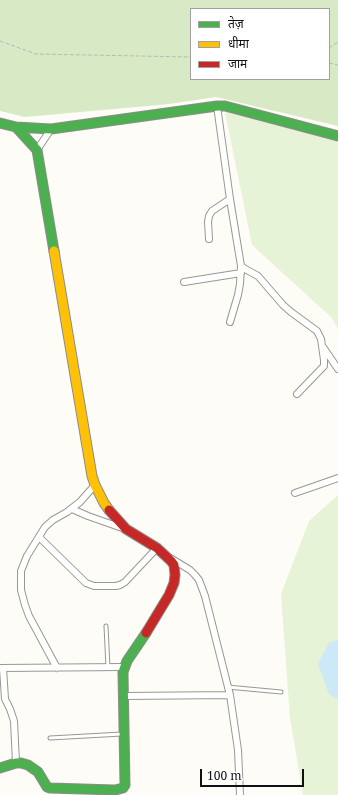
<!DOCTYPE html>
<html>
<head>
<meta charset="utf-8">
<style>
  body { margin:0 }
  #map { position:relative; width:338px; height:795px; overflow:hidden; background:#fdfcf7; font-family:"Noto Serif","Noto Sans Devanagari",serif }
  canvas { display:block }
  .legend { position:absolute; left:190px; top:8px; width:140px; height:72px; box-sizing:border-box; background:#fff; border:1px solid #a0a0a0; margin:0; padding:5px 7px; list-style:none; font-size:12px; color:#111 }
  .legend li { display:flex; align-items:center; gap:8px; height:20px }
  .legend b { width:20px; border:1px solid #a0a0a0 }
  .scale { position:absolute; left:200px; top:769px; width:104px; height:18px; box-sizing:border-box; border:2px solid #111; border-top:0; padding-left:5px; font-size:12px; line-height:14px; white-space:nowrap; color:#111; -webkit-text-stroke:3px #fff; paint-order:stroke }
</style>
</head>
<body>
<div id="map">
<canvas width="338" height="795"></canvas>
<ul class="legend">
<li><b style="height:5px;background:#4caf50"></b>तेज़</li>
<li><b style="height:5px;background:#ffc107"></b>धीमा</li>
<li><b style="height:5px;background:#c62828"></b>जाम</li>
</ul>
<div class="scale">100 m</div>
</div>
<script>
const ctx = document.querySelector('canvas').getContext('2d');
ctx.lineJoin = 'round';
function paint(path, color) { ctx.fillStyle = color; ctx.fill(path, 'evenodd'); }
const poly = rows => new Path2D(rows.map(r => 'M' + r).join(''));
function strokePath(path, color, width, dash) { ctx.strokeStyle = color; ctx.lineWidth = width; ctx.lineCap = dash ? 'butt' : 'round'; ctx.setLineDash(dash || []); ctx.stroke(path); }
paint(poly([
  [225,112,322,135,338,142,338,329,332,318,252,245],
  [338,495,338,795,303,795,290,718,281,594,309,521]
]), '#e7f3d7');
paint(poly([
  [0,0,338,0,338,126,216,97,169,104,25,117,0,111],
  [191,9,329,9,329,79,191,79]
]), '#d8eac5');
paint(poly([
  [338,640,338,698,337,699,329,694,318,664,329,642]
]), '#cde8f7');
const lane = poly([
  [106,626,108,668],
  [227,687,281,692],
  [50,738,122,734]
]);
const street = poly([
  [217,106,230,199,241,266,245,269,258,276,283,305,291,312,317,331,321,339,324,360,324,366,297,394],
  [37,150,51,129],
  [209,239,208,222,209,216,212,211,230,199],
  [184,282,241,273],
  [230,322,238,295,240,284,241,266],
  [323,347,338,369],
  [295,493,338,478],
  [72,509,88,516,125,529],
  [39,537,86,583,94,586,116,586,120,585,125,582,157,548],
  [172,559,190,570,195,575,199,580,205,596,230,695,238,750,240,795],
  [0,668,124,667],
  [3,668,5,699,10,709,14,721,16,763],
  [57,668,29,616,25,605,21,590,21,571,27,556,45,527,53,520,67,512,80,502,95,485],
  [124,696,230,695]
]);
const fast = poly([
  [0,123,16,127,51,129,217,106,225,106,338,136],
  [16,127,37,150,54,251],
  [0,768,16,763,21,763,28,765,38,772,47,787,50,788,115,790,123,788,125,785,123,672,127,661,146,633]
]);
const slow = poly([
  [54,251,92,476,95,485,104,503,109,510]
]);
const jam = poly([
  [109,510,126,529,157,548,171,561,174,565,175,575,174,583,169,595,146,633]
]);
strokePath(lane, '#979795', 5);
strokePath(street, '#979795', 8);
strokePath(fast, '#8e8d8b', 11);
strokePath(slow, '#8e8d8b', 11);
strokePath(jam, '#8e8d8b', 11);
strokePath(poly([
  [0,41,36,54,191,57],
  [329,48,338,42],
  [329,63,338,65]
]), '#b9b9b8', 1, [4, 2]);
strokePath(lane, '#fffffe', 3);
strokePath(street, '#fffffe', 6);
strokePath(fast, '#4caf50', 9);
strokePath(slow, '#ffc107', 9);
strokePath(jam, '#c62828', 9);
</script>
</body>
</html>
